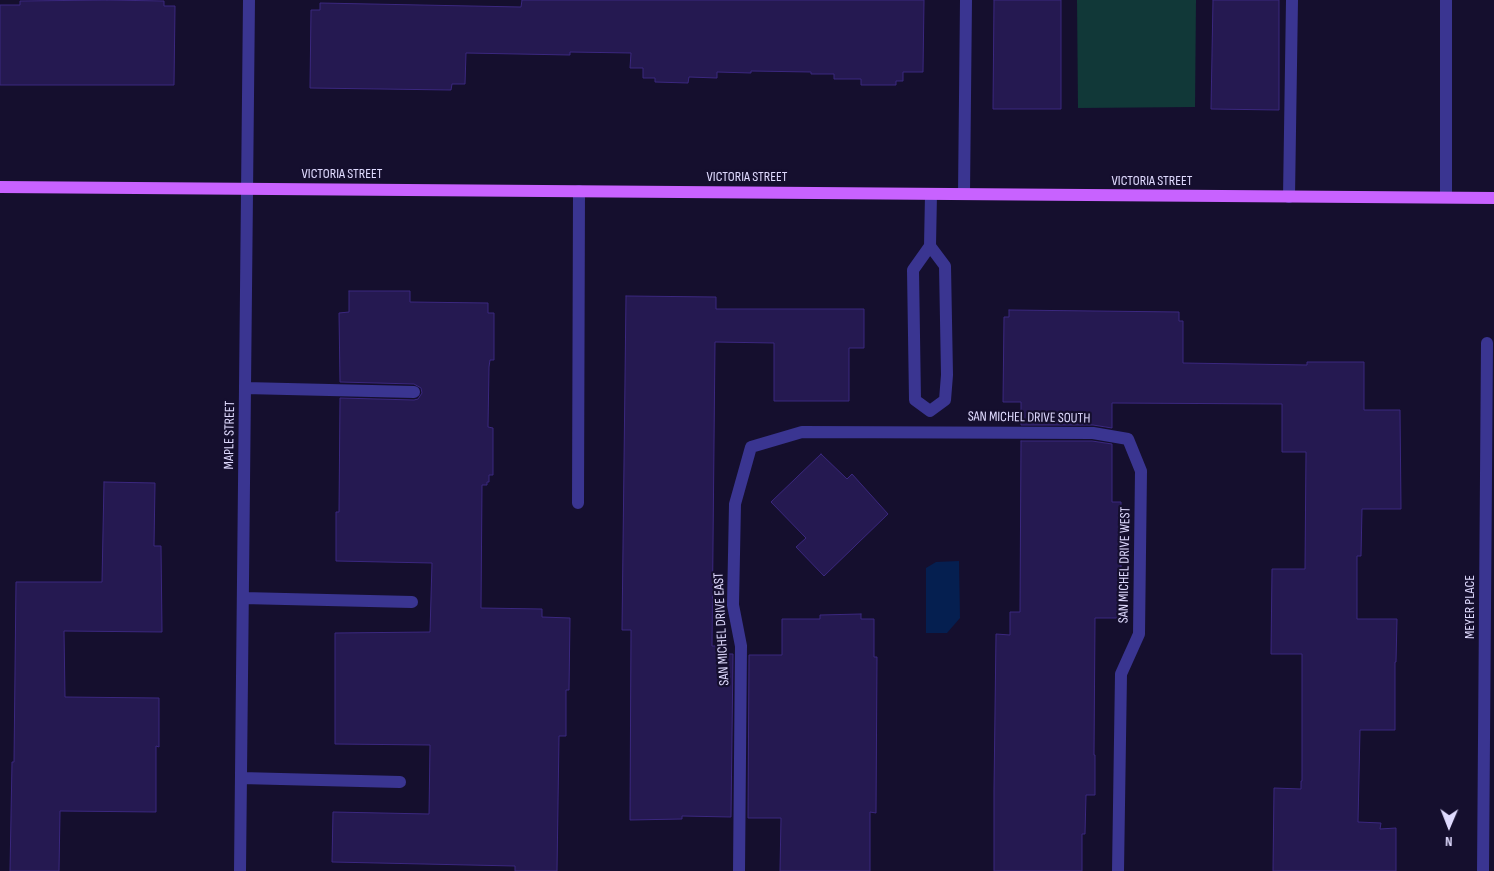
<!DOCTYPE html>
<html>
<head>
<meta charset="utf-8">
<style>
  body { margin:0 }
  #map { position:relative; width:1494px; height:871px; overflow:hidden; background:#150f2e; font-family:"Sofia Sans Condensed",sans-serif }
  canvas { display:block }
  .north { position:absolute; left:1424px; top:801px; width:50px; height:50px; -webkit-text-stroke:4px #150f2e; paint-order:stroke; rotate:181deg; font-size:14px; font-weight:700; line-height:20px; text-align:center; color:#e0dbff }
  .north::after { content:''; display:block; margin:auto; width:18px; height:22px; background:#e0dbff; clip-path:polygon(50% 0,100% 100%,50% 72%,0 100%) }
</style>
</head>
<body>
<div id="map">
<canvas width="1494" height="871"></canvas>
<div class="north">N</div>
</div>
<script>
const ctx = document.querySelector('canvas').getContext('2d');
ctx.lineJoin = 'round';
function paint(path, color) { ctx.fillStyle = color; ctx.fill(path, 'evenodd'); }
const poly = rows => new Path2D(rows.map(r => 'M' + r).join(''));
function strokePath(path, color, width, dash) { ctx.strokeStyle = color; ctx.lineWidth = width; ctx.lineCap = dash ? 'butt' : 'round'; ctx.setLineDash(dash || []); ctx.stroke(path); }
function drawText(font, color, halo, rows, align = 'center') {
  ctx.font = font + ' "Sofia Sans Condensed",sans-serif'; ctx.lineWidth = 4.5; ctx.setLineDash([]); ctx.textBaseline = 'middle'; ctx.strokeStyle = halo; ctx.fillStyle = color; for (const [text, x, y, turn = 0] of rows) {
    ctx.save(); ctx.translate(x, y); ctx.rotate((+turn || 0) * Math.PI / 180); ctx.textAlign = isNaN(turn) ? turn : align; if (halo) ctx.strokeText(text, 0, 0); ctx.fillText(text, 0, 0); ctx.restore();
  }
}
paint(poly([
  [1077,0,1196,0,1195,107,1078,108]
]), '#113838');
paint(poly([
  [959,561,960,618,947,633,926,633,926,568,936,562]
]), '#051f50');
const building = poly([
  [107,0,164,1,164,6,175,6,174,85,0,85,0,5,20,5,20,1,107,0],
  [522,0,924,0,923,72,903,72,903,81,896,81,896,85,861,85,861,79,834,79,834,74,811,74,811,72,751,71,751,73,717,72,717,78,689,77,688,83,655,82,655,78,643,78,643,68,630,68,631,53,570,52,570,55,466,53,465,84,452,84,451,90,310,88,311,10,320,10,320,3,521,7,522,0],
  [994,0,1061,0,1061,109,993,109,994,0],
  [1213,0,1279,0,1279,110,1211,109,1213,0],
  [349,291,410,291,410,302,488,303,488,313,494,313,494,360,490,360,489,367,488,427,493,428,493,475,489,475,489,482,487,482,487,485,482,485,481,608,542,609,542,617,570,618,569,690,566,690,566,736,559,736,557,871,515,871,515,866,332,862,333,812,429,814,430,745,335,744,335,633,430,632,432,563,336,561,336,512,339,512,340,398,414,400,418,399,422,393,421,388,414,384,340,382,339,313,349,312,349,291],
  [626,296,716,297,716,309,864,309,864,348,849,348,849,401,774,401,774,343,715,342,712,646,722,646,722,654,733,654,731,817,682,816,682,819,630,820,631,630,622,630,626,296],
  [1009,310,1179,312,1179,321,1183,321,1183,363,1307,365,1307,362,1364,362,1364,410,1400,410,1401,509,1362,509,1361,556,1357,556,1357,619,1397,619,1396,662,1395,662,1395,730,1360,730,1358,822,1381,823,1380,829,1396,828,1396,871,1273,871,1274,788,1301,789,1301,781,1302,781,1302,654,1271,654,1272,569,1305,569,1306,452,1282,452,1282,404,1112,403,1112,428,1093,425,1021,425,1021,402,1003,402,1004,317,1009,317,1009,310],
  [1021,441,1092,441,1112,444,1112,502,1121,502,1121,618,1095,618,1094,755,1095,755,1095,795,1086,795,1085,834,1082,834,1082,871,994,871,994,790,996,634,1010,635,1010,612,1020,612,1021,441],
  [821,454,847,479,852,474,888,514,824,576,796,547,806,538,771,502,821,454],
  [104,482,155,483,154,546,161,546,162,632,64,631,65,697,159,698,159,747,156,746,156,812,60,811,59,871,10,871,12,762,14,762,16,582,102,582,104,482],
  [861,614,861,619,874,619,874,657,877,657,876,813,870,812,870,871,780,871,781,818,748,818,749,655,782,655,782,619,820,619,820,615,861,614]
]);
paint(building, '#251951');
strokePath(building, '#3b287f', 1);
strokePath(poly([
  [964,194,966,0],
  [1289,197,1292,0],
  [1446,197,1446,0],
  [245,388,414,392],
  [930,411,915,400,913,270,930,246,931,194],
  [930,411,945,400,947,375,945,266,930,246],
  [578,503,579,191],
  [243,598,412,602],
  [241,778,400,782],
  [240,871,249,0],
  [739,871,741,646,733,605,735,504,751,447,802,432,1093,433,1128,439,1141,471,1139,634,1121,674,1118,871],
  [1483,871,1487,343]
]), '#3a3591', 12);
strokePath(poly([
  [0,187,1494,198]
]), '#c862ff', 12);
drawText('14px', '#e0dbff', '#150f2e', [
  ["VICTORIA STREET",342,174],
  ["VICTORIA STREET",747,177],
  ["VICTORIA STREET",1152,181],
  ["SAN MICHEL DRIVE SOUTH",1029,418,1],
  ["MAPLE STREET",230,435,-89],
  ["SAN MICHEL DRIVE WEST",1125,565,-89],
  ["MEYER PLACE",1470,607,-90],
  ["SAN MICHEL DRIVE EAST",722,629,-93]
]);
</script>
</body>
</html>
